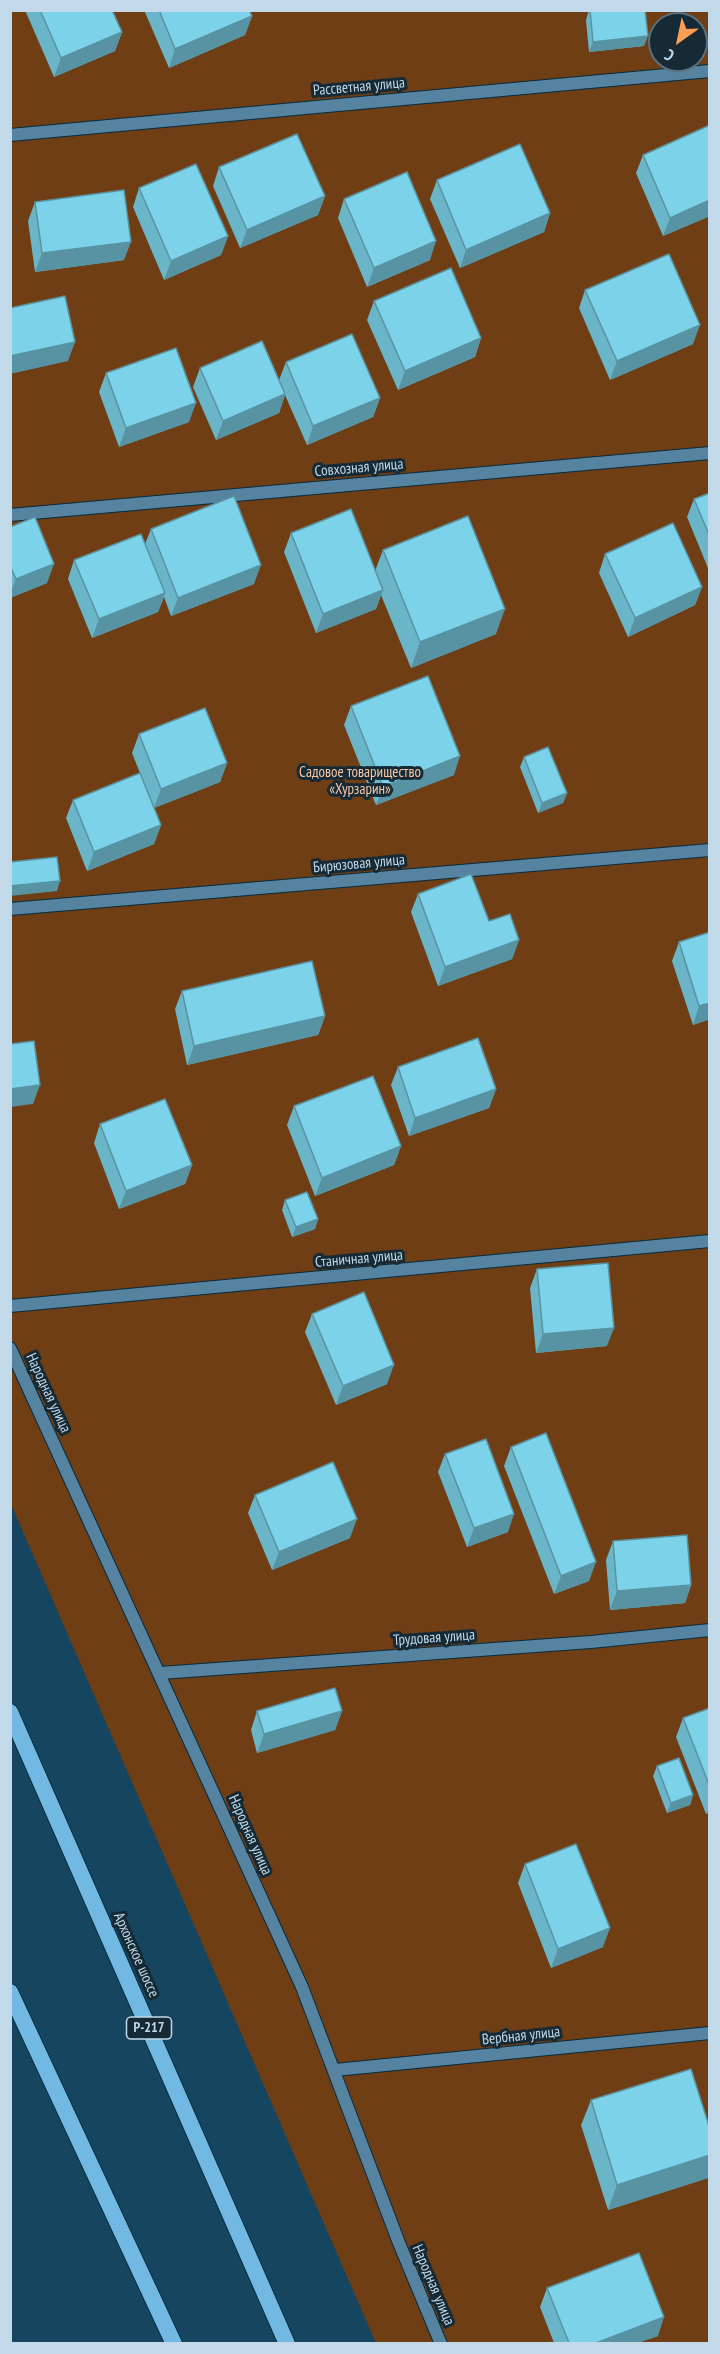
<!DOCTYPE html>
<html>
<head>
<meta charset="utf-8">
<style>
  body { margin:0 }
  #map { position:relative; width:720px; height:2354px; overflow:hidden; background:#16455f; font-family:"PT Sans Narrow",sans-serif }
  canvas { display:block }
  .frame { position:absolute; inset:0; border:12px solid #c1d9e9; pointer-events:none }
  .north { position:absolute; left:648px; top:12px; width:60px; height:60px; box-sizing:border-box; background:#162a35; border:2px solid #5a707d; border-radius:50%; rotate:213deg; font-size:16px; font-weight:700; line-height:24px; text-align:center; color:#c1d9e9 }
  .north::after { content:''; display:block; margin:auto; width:21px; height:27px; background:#fc9d54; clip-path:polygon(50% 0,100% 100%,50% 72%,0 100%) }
</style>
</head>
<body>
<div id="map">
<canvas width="720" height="2354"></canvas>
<div class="frame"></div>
<div class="north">С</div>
</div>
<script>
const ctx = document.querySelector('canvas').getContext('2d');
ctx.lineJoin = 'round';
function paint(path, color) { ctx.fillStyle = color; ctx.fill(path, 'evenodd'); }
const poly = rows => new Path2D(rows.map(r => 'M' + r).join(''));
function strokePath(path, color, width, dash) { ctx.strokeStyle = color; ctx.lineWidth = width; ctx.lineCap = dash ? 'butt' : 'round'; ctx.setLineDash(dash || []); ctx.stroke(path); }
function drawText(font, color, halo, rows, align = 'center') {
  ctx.font = font + ' "PT Sans Narrow",sans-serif'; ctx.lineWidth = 6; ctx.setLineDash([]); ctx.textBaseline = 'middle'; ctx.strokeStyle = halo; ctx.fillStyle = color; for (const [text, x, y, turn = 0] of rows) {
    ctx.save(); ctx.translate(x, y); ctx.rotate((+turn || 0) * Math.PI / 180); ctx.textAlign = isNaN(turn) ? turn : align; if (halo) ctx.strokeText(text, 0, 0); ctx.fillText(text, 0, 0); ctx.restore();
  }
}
paint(poly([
  [10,11,709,11,709,2343,376,2343,11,1504],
  [660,24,696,24,696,60,660,60]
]), '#6f3e15');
const minor = poly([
  [10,135,710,71],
  [10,515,710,453],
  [10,909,710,850],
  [10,1306,710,1241],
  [10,1348,302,1987,399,2243,441,2344],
  [160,1673,591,1642,710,1630],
  [335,2070,710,2033]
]);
const trunk = poly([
  [10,1712,287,2344],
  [10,1992,174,2344]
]);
strokePath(minor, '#062b3e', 14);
strokePath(trunk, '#062b3e', 18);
strokePath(minor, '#5684a0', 12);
strokePath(trunk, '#71b8e2', 16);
paint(poly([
  [25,10,112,10,122,32,115,51,54,77],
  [144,10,249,10,252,16,245,35,169,68],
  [589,10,644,46,589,52,586,20],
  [710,125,710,216,663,236,636,173,643,155],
  [219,167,325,196,318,215,240,248,213,186],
  [437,180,550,213,544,232,460,268,430,199],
  [139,188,228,236,221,255,164,280,133,207],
  [344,199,430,260,367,287,338,218],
  [35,202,124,260,35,272,28,221],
  [585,290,693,344,610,380,579,308],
  [374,301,481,338,475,357,398,390,367,320],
  [286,362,380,398,373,417,307,445,285,395,279,413,216,440,193,387,200,368,279,380],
  [106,373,189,422,119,447,99,392],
  [710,493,710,573,687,517,694,499],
  [10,527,47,583,10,598],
  [151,529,254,584,171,616,164,597,158,612,92,638,68,579,74,560,145,544],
  [291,533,375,571,383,550,496,634,411,668,381,595,376,609,316,633,284,552],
  [605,554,702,587,695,605,628,637,599,573],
  [351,706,454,775,376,805,344,725],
  [139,734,227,763,220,782,154,808,132,753],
  [524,757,567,793,563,803,538,813,520,767],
  [73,800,161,825,154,844,87,871,66,818],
  [418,894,489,921,519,940,512,959,438,986,411,912],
  [679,942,710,1019,693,1025,672,961],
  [182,991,325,1016,318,1035,187,1065,175,1009],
  [398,1067,496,1089,489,1108,409,1136,391,1085],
  [294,1106,401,1146,394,1165,315,1196,287,1125],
  [100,1124,192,1165,185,1184,119,1209,94,1143],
  [285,1200,318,1219,315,1229,292,1237,282,1210],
  [537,1269,607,1346,536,1353,530,1288],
  [312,1314,387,1384,336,1405,305,1332],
  [511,1447,589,1581,554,1594,504,1466],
  [445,1454,508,1532,467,1547,438,1472],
  [255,1495,350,1538,272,1570,248,1513],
  [613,1541,691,1585,685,1603,610,1610,606,1560],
  [710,1708,710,1813,706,1814,676,1737,683,1718],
  [257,1711,342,1711,335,1730,257,1753,251,1730],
  [657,1766,693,1795,690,1805,667,1813,653,1776],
  [525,1864,603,1947,551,1968,518,1883],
  [591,2100,710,2129,710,2174,708,2178,608,2210,581,2125],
  [547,2288,658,2336,637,2343,554,2343,540,2307]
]), '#6bb5c8');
paint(poly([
  [252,16,245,35,169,68,175,49],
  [122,32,115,51,54,77,61,58],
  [648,36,644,46,589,52,593,42],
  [325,196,318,215,240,248,247,230],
  [710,200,710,216,663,236,670,218],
  [550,213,544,232,460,268,466,250],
  [228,236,221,255,164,280,171,261],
  [436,241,430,260,367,287,374,268],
  [131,242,124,260,35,272,42,253],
  [700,325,693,344,610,380,617,361],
  [481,338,475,357,398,390,405,371],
  [75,342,68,361,10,374,10,356],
  [285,394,279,413,216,440,223,421],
  [380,398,373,417,307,445,313,426],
  [196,403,189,422,119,447,126,428],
  [54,564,47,583,10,598,10,594,16,579],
  [261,565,254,584,171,616,178,598],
  [702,587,695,605,628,637,635,618],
  [383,590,376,609,316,633,323,614],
  [165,593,158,612,92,638,99,619],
  [505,609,496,634,411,668,420,642],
  [460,756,454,775,376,805,383,787],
  [227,763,220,782,154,808,161,789],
  [567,793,563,803,538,813,542,803],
  [161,825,154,844,87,871,94,852],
  [60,881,57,891,10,896,10,886],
  [519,940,512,959,438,986,445,967],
  [710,1003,710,1019,693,1025,699,1006],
  [325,1016,318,1035,187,1065,194,1046],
  [40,1085,33,1104,10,1107,10,1089],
  [496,1089,489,1108,409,1136,415,1118],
  [401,1146,394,1165,315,1196,322,1178],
  [192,1165,185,1184,119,1209,126,1191],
  [318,1219,315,1229,292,1237,296,1227],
  [614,1328,607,1346,536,1353,543,1334],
  [394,1365,387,1384,336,1405,343,1386],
  [514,1514,508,1532,467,1547,474,1528],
  [357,1519,350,1538,272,1570,279,1552],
  [596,1562,589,1581,554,1594,561,1576],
  [691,1585,685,1603,610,1610,617,1591],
  [342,1711,335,1730,257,1753,264,1734],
  [693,1795,690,1805,667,1813,671,1803],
  [710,1805,710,1813,706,1814],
  [610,1928,603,1947,551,1968,558,1949],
  [710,2155,710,2174,708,2178,608,2210,617,2185],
  [664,2317,658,2336,637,2343,596,2343]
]), '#5793a2');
const building = poly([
  [40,10,112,10,122,32,61,58,40,10],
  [159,10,249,10,252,16,175,49,159,10],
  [590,10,645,10,648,36,593,42,590,10],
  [710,125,710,200,670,218,643,155,710,125],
  [297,134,325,196,247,230,219,167,297,134],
  [520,144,550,213,466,250,437,180,520,144],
  [196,164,228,236,171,261,139,188,196,164],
  [407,172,436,241,374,268,344,199,407,172],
  [124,190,131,242,42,253,35,202,124,190],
  [669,254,700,325,617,361,585,290,669,254],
  [451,268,481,338,405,371,374,301,451,268],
  [65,296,75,342,10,356,10,308,65,296],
  [352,334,380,398,313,426,286,362,352,334],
  [262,341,285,394,223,421,200,368,262,341],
  [176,348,196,403,126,428,106,373,176,348],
  [710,493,710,537,694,499,710,493],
  [234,496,261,565,178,598,151,529,234,496],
  [351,509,383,590,323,614,291,533,351,509],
  [468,516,505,609,420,642,383,550,468,516],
  [35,517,54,564,16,579,10,566,10,527,35,517],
  [673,523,702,587,635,618,605,554,673,523],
  [141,534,165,593,99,619,74,560,141,534],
  [428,676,460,756,383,787,351,706,428,676],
  [205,708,227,763,161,789,139,734,205,708],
  [548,747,567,793,542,803,524,757,548,747],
  [140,773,161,825,94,852,73,800,140,773],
  [57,857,60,881,10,886,10,862,57,857],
  [471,874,489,921,510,914,519,940,445,967,418,894,471,874],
  [710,932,710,1003,699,1006,679,942,710,932],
  [312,961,325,1016,194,1046,182,991,312,961],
  [478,1038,496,1089,415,1118,398,1067,478,1038],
  [34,1041,40,1085,10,1089,10,1044,34,1041],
  [373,1076,401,1146,322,1178,294,1106,373,1076],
  [165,1099,192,1165,126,1191,100,1124,165,1099],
  [307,1192,318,1219,296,1227,285,1200,307,1192],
  [608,1263,614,1328,543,1334,537,1269,608,1263],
  [364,1292,394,1365,343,1386,312,1314,364,1292],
  [546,1433,596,1562,561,1576,511,1447,546,1433],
  [486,1439,514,1514,474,1528,445,1454,486,1439],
  [333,1462,357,1519,279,1552,255,1495,333,1462],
  [687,1535,691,1585,617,1591,613,1541,687,1535],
  [335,1688,342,1711,264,1734,257,1711,335,1688],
  [710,1708,710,1787,683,1718,710,1708],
  [679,1758,693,1795,671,1803,657,1766,679,1758],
  [576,1844,610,1928,558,1949,525,1864,576,1844],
  [691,2069,710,2129,710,2155,617,2185,591,2100,691,2069],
  [639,2253,664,2317,596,2343,569,2343,547,2288,639,2253]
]);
paint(building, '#7cd2e8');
strokePath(building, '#5793a2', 1.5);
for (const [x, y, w] of [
  [149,2028,45]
]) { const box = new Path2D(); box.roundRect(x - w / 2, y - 11, w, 22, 4.5); ctx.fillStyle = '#162a35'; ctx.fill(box); strokePath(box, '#c1d9e9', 1.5); }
drawText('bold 14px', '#c1d9e9', null, [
  ["Р-217",149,2028]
]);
drawText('15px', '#c1d9e9', '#162a35', [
  ["Рассветная улица",359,87,-5],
  ["Совхозная улица",359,468,-5],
  ["Бирюзовая улица",359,864,-5],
  ["Станичная улица",359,1259,-5],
  ["Народная улица",48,1393,65],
  ["Трудовая улица",434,1638,-4],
  ["Народная улица",250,1835,66],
  ["Архонское шоссе",136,1955,66],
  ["Вербная улица",521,2036,-6],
  ["Народная улица",433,2285,67]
]);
drawText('15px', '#f7c6a4', '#162a35', [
  ["Садовое товарищество",360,773],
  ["«Хурзарин»",360,790]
]);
</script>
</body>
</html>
